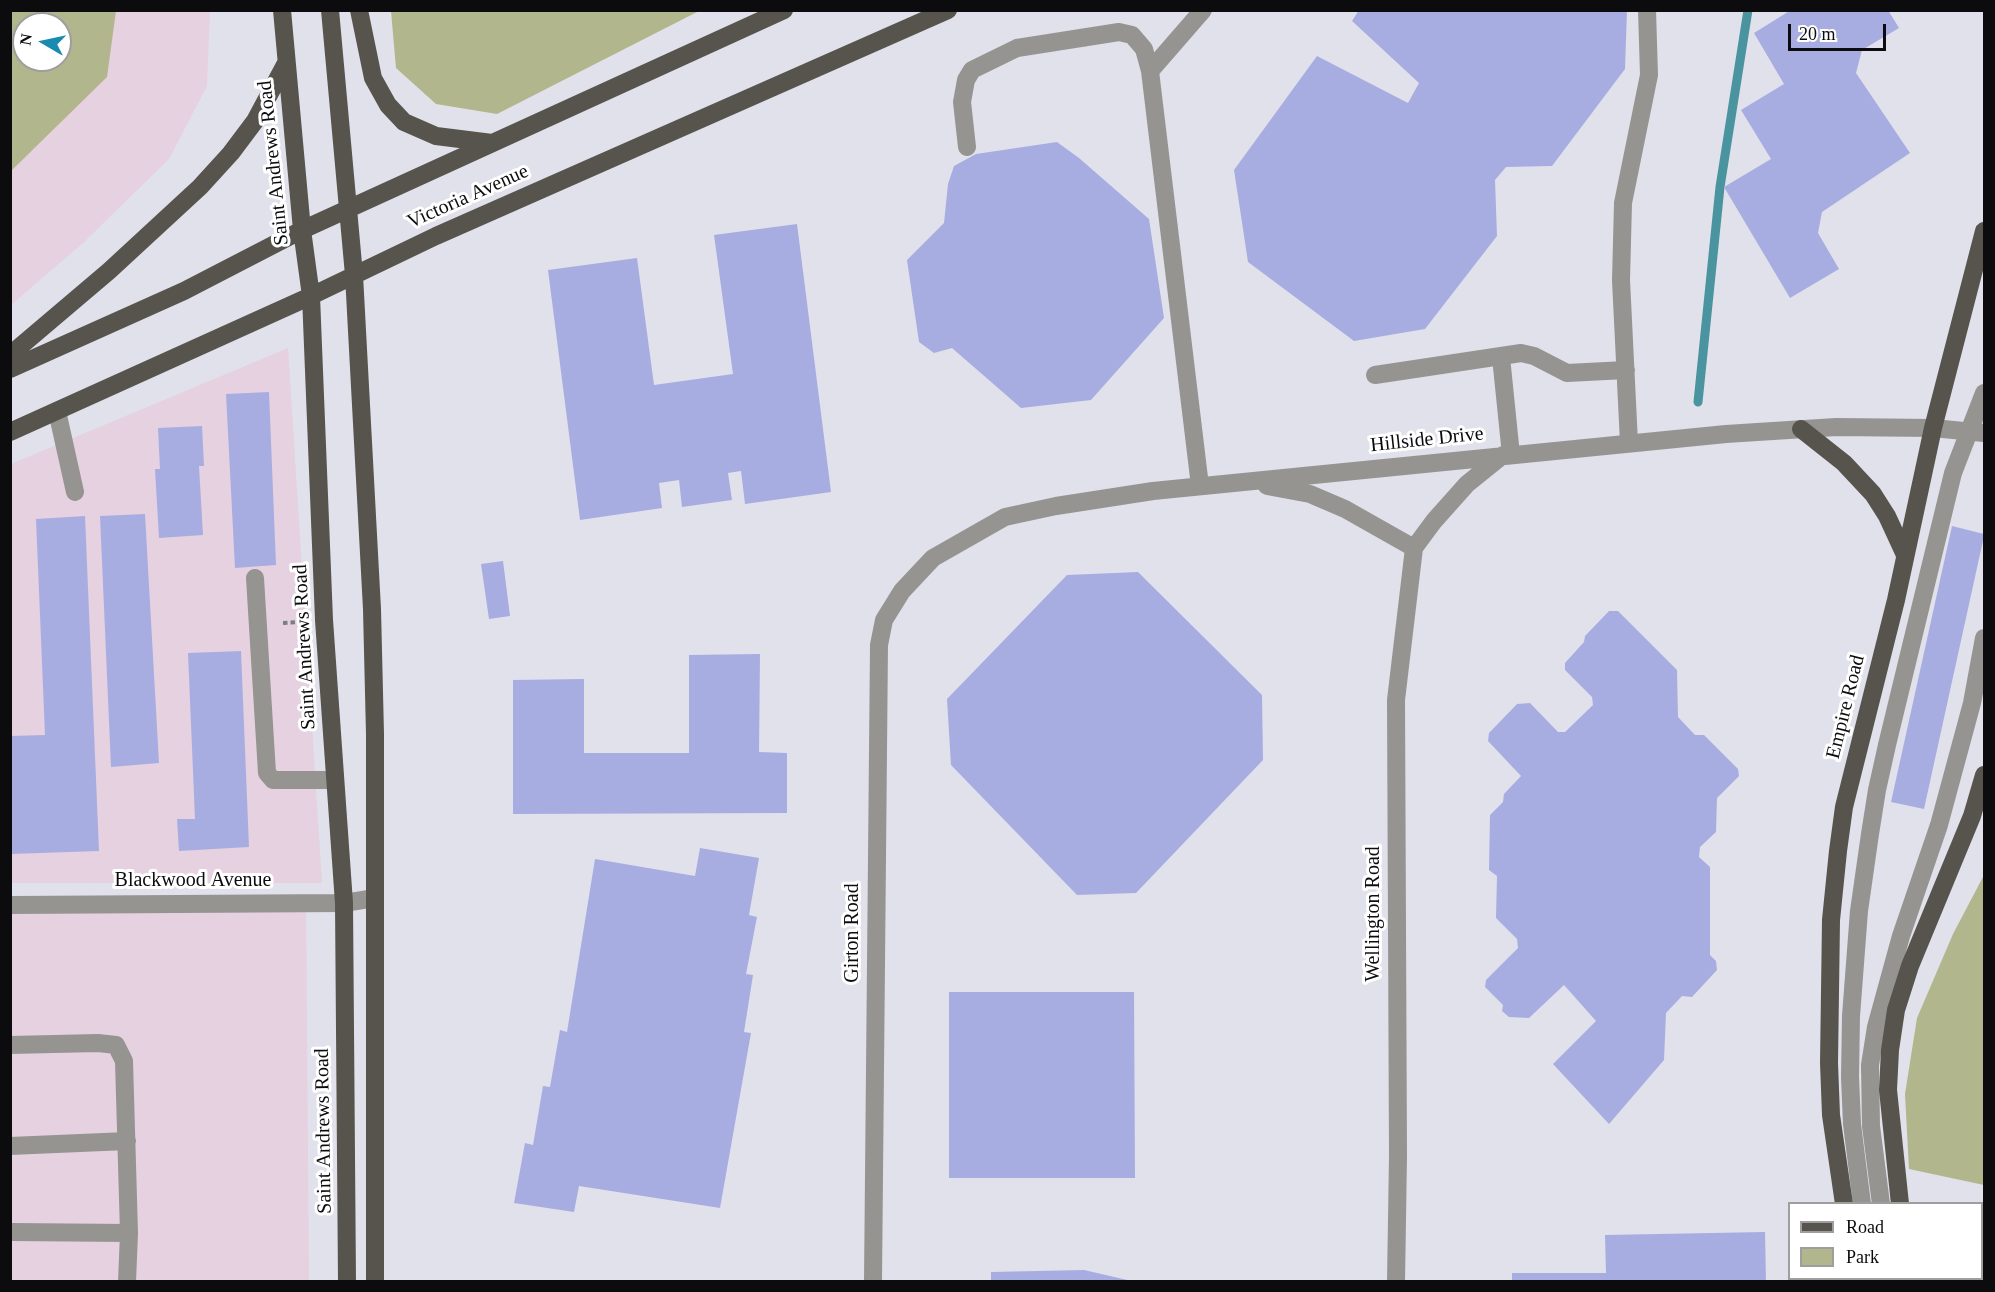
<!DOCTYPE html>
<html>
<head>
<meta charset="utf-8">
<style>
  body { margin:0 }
  #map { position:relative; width:1995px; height:1292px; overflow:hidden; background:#e0e1eb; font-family:"Times New Roman",serif }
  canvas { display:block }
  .frame { position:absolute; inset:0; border:12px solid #0c0c0f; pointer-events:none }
  .legend { position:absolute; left:1788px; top:1202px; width:195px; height:78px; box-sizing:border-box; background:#fff; border:2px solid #9e9e9f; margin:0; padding:8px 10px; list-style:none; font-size:18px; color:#0c0c0f }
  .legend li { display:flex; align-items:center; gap:12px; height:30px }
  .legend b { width:30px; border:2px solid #9e9e9f }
  .north { position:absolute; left:12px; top:12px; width:60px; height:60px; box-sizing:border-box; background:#fff; border:2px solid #9e9e9f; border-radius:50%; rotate:279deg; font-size:16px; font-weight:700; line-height:24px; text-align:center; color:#0c0c0f }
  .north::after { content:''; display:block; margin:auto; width:21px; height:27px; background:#1a8bb0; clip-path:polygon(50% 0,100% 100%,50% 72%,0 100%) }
  .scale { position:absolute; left:1788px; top:24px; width:98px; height:27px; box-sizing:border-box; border:3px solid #0c0c0f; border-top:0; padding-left:8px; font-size:18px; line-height:21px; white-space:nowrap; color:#0c0c0f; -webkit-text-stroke:4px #fff; paint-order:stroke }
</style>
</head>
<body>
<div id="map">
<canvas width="1995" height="1292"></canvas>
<div class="frame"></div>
<ul class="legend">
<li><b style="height:8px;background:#56544d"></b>Road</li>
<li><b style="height:16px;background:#b2b68c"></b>Park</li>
</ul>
<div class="north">N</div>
<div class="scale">20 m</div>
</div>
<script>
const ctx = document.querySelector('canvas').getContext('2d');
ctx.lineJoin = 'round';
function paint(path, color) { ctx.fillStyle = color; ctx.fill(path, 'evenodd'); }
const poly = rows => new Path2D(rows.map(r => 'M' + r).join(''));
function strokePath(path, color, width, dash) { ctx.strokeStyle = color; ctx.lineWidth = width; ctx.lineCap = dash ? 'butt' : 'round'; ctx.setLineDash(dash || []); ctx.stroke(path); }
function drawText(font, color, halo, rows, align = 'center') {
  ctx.font = font + ' "Times New Roman",serif'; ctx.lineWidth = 6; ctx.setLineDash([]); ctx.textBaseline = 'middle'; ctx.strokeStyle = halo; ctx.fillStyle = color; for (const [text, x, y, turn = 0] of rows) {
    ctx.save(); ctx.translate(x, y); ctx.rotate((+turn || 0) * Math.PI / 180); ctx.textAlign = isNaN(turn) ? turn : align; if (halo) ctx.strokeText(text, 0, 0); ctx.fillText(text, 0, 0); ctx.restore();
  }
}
paint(poly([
  [11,11,210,11,207,86,169,159,83,243,11,305],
  [24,24,60,24,60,60,24,60],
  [288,348,322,883,11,883,11,464],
  [306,898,309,1281,11,1281,10,902]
]), '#e6d1e0');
paint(poly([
  [11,10,116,11,107,77,11,171],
  [24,24,60,24,60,60,24,60],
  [391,11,391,10,699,11,497,114,436,104,396,68],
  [1984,875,1984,1185,1909,1169,1905,1094,1917,1018,1953,934]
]), '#b2b68c');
strokePath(poly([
  [1698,402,1720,187,1748,10]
]), '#4a94a0', 9);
paint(poly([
  [1359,10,1627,10,1625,69,1552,166,1506,167,1495,180,1497,236,1425,329,1354,341,1248,262,1234,170,1317,56,1408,103,1419,83,1352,21],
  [1791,10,1888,10,1899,28,1862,50,1856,73,1910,153,1822,212,1818,233,1839,269,1790,298,1724,187,1771,159,1741,110,1784,84,1754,33],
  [1057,142,1079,158,1149,219,1164,318,1091,400,1021,408,952,348,934,353,919,342,907,260,944,223,948,184,954,166,976,154],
  [797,224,831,492,745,504,741,471,728,473,732,500,682,507,679,480,659,483,662,508,580,520,548,270,637,258,654,385,733,374,714,235],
  [269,392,276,565,235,568,226,394],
  [202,426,204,466,199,466,203,535,159,538,155,469,160,469,158,428],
  [145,514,159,763,111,767,100,516],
  [85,516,99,851,10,854,10,736,45,735,36,519],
  [1952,526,1984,534,1984,536,1924,809,1891,802],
  [503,561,510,616,489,619,481,564],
  [1138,572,1262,695,1263,760,1136,893,1077,895,951,765,947,699,1067,575],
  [1609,611,1618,611,1677,670,1678,717,1695,735,1704,735,1738,769,1739,776,1717,798,1716,832,1700,847,1699,857,1710,867,1710,955,1716,961,1717,970,1692,997,1682,996,1666,1013,1664,1060,1609,1124,1553,1064,1596,1021,1564,985,1529,1018,1509,1017,1502,1011,1503,1005,1485,987,1486,980,1518,948,1517,939,1496,918,1497,876,1489,870,1490,815,1503,802,1504,794,1521,776,1488,741,1489,733,1517,704,1530,703,1558,732,1565,732,1593,705,1592,697,1565,670,1565,663,1584,642,1585,636],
  [241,651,249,847,179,851,177,819,195,819,188,653],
  [760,654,759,752,787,753,787,813,513,814,513,680,584,679,584,753,689,753,689,655],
  [700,848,759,858,749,915,757,917,746,974,753,975,744,1032,751,1033,720,1208,579,1186,574,1212,514,1203,525,1143,533,1145,543,1086,550,1087,560,1030,567,1032,595,859,695,876],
  [949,992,1134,992,1135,1178,949,1178],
  [1765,1232,1766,1282,1512,1282,1512,1273,1606,1273,1605,1235],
  [1084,1270,1136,1282,991,1282,991,1272]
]), '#a8ade1');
strokePath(poly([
  [283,623,300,622]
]), '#7d7d84', 4, [4.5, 3]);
strokePath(poly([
  [1150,71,1203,10],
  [967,147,962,102,966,80,972,70,1017,48,1119,32,1132,35,1144,49,1150,71,1200,486],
  [1501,357,1511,455],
  [1375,375,1521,353,1534,356,1567,373,1626,370],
  [57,411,75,492],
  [1629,443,1621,280,1623,203,1649,75,1647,10],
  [1267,486,1310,494,1345,509,1414,548],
  [255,578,267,773,273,780,335,780],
  [10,905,344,903,375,898],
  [10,1045,98,1043,116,1045,124,1061,129,1233,127,1282],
  [10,1146,127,1141],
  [1862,1204,1852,1124,1850,1077,1851,1016,1859,911,1870,834,1877,790,1887,745,1953,473,1984,393],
  [1881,1204,1871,1126,1870,1065,1876,1027,1901,936,1939,825,1972,703,1984,638],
  [10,1232,129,1233],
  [1873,1278,1873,1282],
  [1892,1278,1893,1282],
  [873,1282,879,645,884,620,902,591,933,558,1005,517,1056,506,1153,491,1726,434,1836,427,1933,428,1984,433],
  [1396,1282,1398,1156,1396,700,1414,548,1434,521,1467,484,1503,455]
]), '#959490', 18);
strokePath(poly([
  [282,10,302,230,311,296,324,620,344,903,347,1282],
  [330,10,354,275,372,609,375,734,375,1282],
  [359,10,373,78,388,105,404,122,436,136,492,143],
  [10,355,109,271,200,187,231,153,255,121,286,63],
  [10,369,184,291,302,230,784,10],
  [1801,429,1844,463,1873,494,1887,516,1905,555],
  [10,432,311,296,436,236,948,10],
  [1844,1204,1831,1115,1829,1063,1831,920,1838,851,1844,807,1896,600,1933,428,1984,231],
  [1900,1204,1888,1090,1890,1050,1896,1010,1910,966,1972,816,1984,775],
  [1855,1278,1855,1282],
  [1909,1278,1909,1282]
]), '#56544d', 18);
drawText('20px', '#0c0c0f', '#fff', [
  ["Saint Andrews Road",274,163,-96],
  ["Victoria Avenue",468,197,-24],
  ["Hillside Drive",1427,440,-6],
  ["Saint Andrews Road",305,647,-93],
  ["Empire Road",1846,707,-76],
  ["Blackwood Avenue",193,881],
  ["Wellington Road",1374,914,-90],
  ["Girton Road",853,933,-90],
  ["Saint Andrews Road",324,1131,-91]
]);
</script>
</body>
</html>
